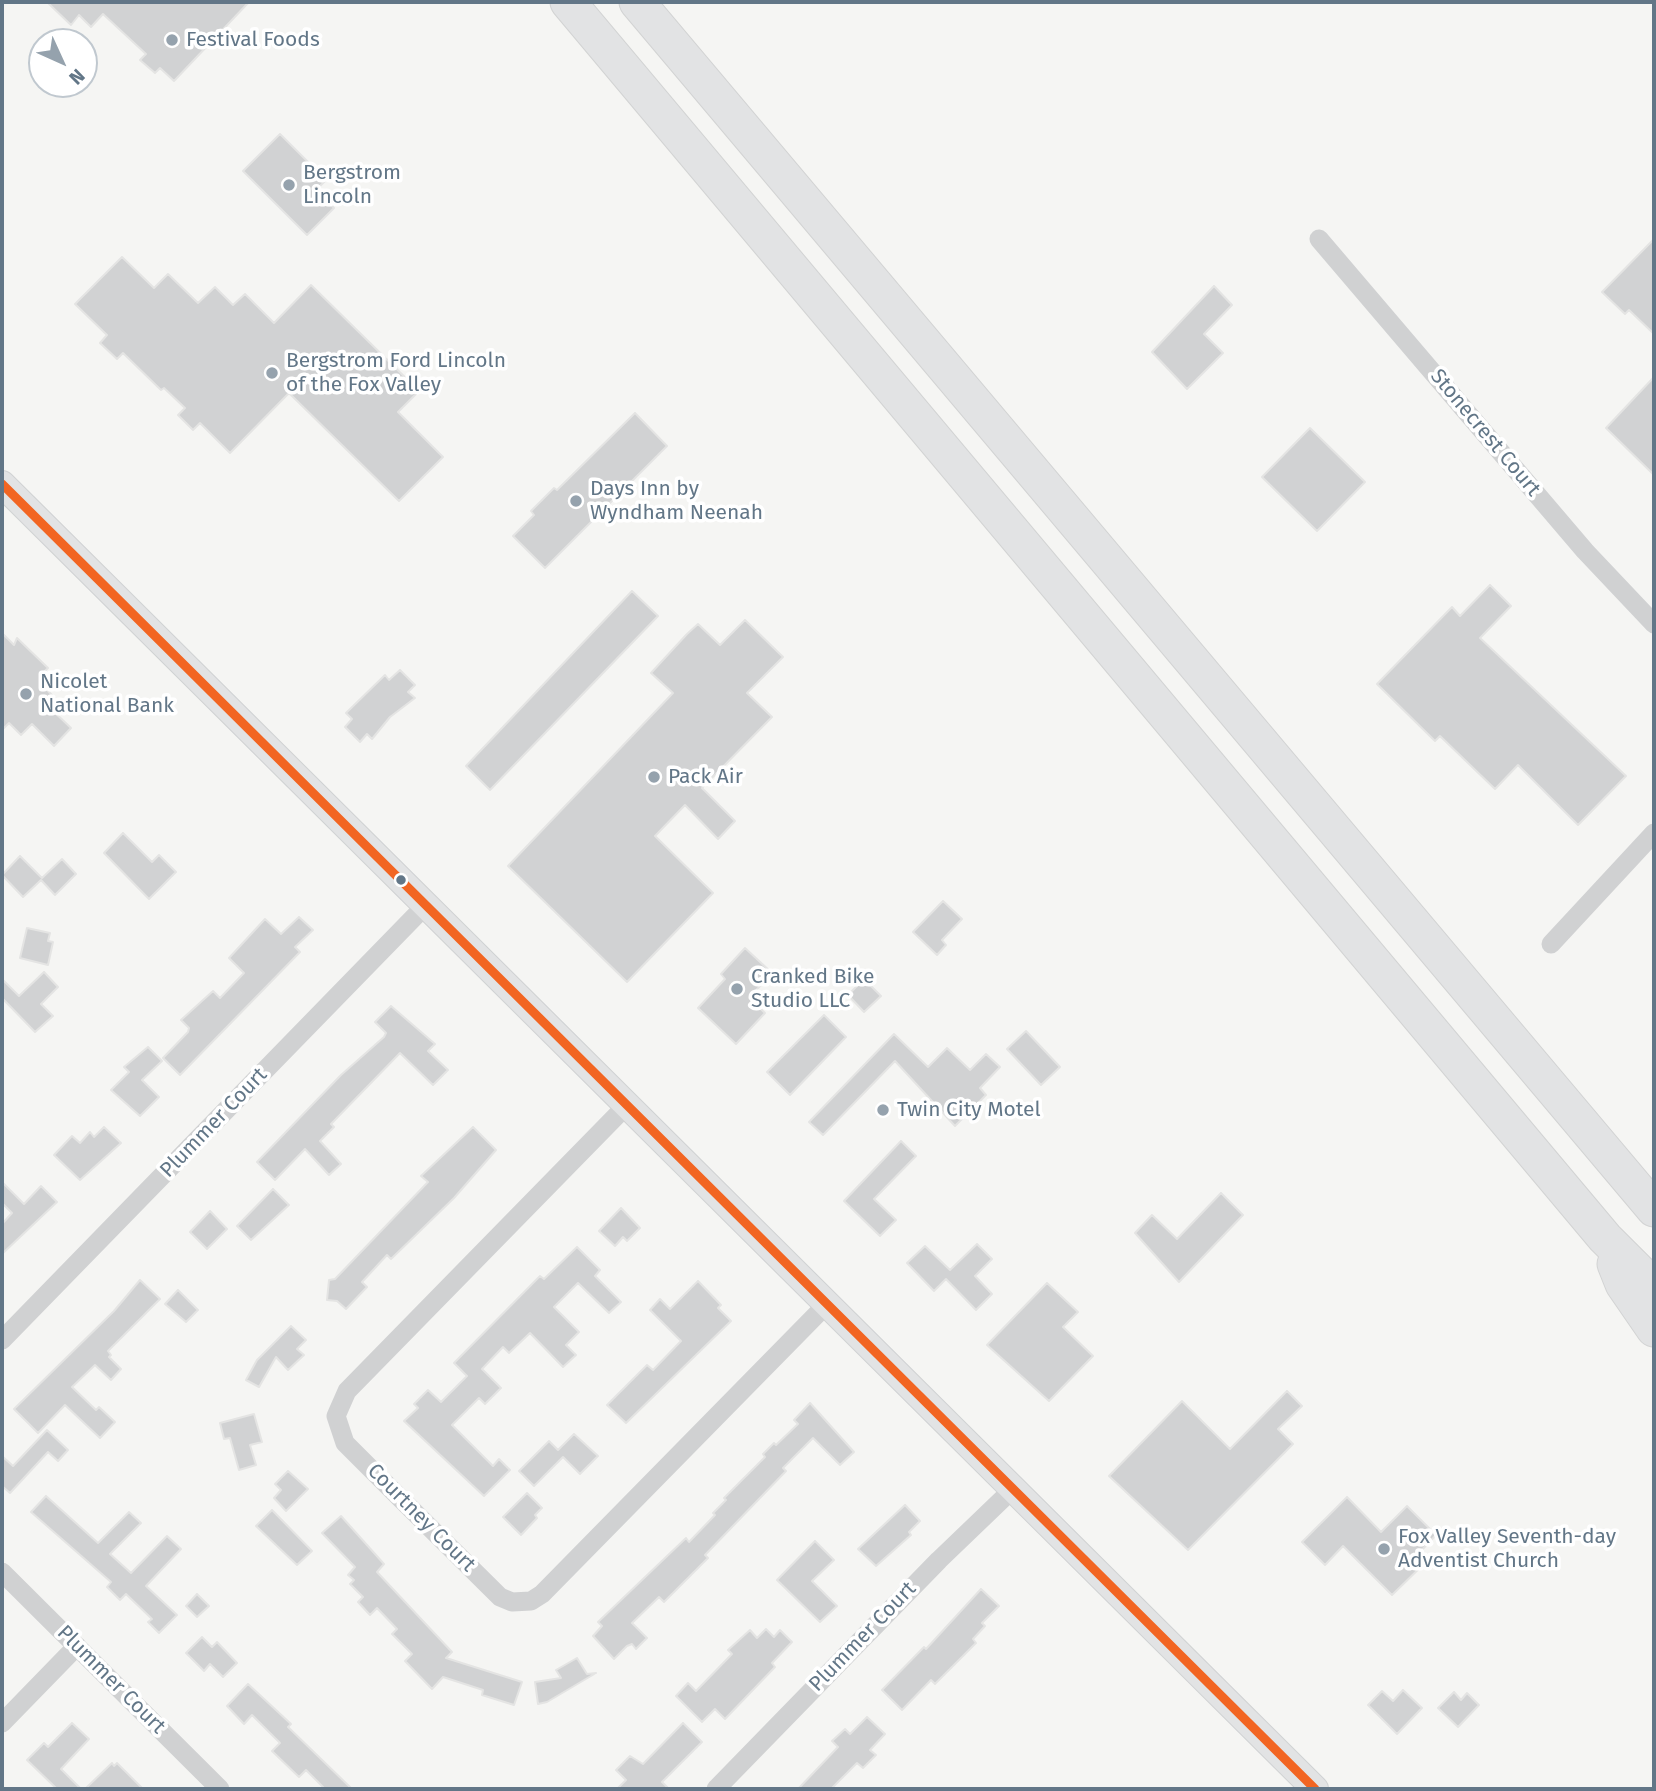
<!DOCTYPE html>
<html>
<head>
<meta charset="utf-8">
<style>
  body { margin:0 }
  #map { position:relative; width:1656px; height:1791px; overflow:hidden; background:#f5f5f3; font-family:"Fira Sans",sans-serif }
  canvas { display:block }
  .frame { position:absolute; inset:0; border:4px solid #627687; pointer-events:none }
  .north { position:absolute; left:28px; top:28px; width:70px; height:70px; box-sizing:border-box; background:#fff; border:2px solid #c0c8cf; border-radius:50%; rotate:135deg; font-size:19px; font-weight:700; line-height:28px; text-align:center; color:#627687 }
  .north::after { content:''; display:block; margin:auto; width:24px; height:32px; background:#95a2ad; clip-path:polygon(50% 0,100% 100%,50% 72%,0 100%) }
</style>
</head>
<body>
<div id="map">
<canvas width="1656" height="1791"></canvas>
<div class="frame"></div>
<div class="north">N</div>
</div>
<script>
const ctx = document.querySelector('canvas').getContext('2d');
ctx.lineJoin = 'round';
function paint(path, color) { ctx.fillStyle = color; ctx.fill(path, 'evenodd'); }
const poly = rows => new Path2D(rows.map(r => 'M' + r).join(''));
function strokePath(path, color, width, dash) { ctx.strokeStyle = color; ctx.lineWidth = width; ctx.lineCap = dash ? 'butt' : 'round'; ctx.setLineDash(dash || []); ctx.stroke(path); }
function drawText(font, color, halo, rows, align = 'center') {
  ctx.font = font + ' "Fira Sans",sans-serif'; ctx.lineWidth = 7; ctx.setLineDash([]); ctx.textBaseline = 'middle'; ctx.strokeStyle = halo; ctx.fillStyle = color; for (const [text, x, y, turn = 0] of rows) {
    ctx.save(); ctx.translate(x, y); ctx.rotate((+turn || 0) * Math.PI / 180); ctx.textAlign = isNaN(turn) ? turn : align; if (halo) ctx.strokeText(text, 0, 0); ctx.fillText(text, 0, 0); ctx.restore();
  }
}
const building = poly([
  [47,2,249,2,174,81,160,68,155,73,140,60,146,54,103,14,91,27,79,15,71,25,47,2],
  [280,134,326,180,316,190,334,208,307,235,243,171,280,134],
  [1654,239,1654,334,1629,310,1625,314,1602,292,1654,239],
  [122,257,154,288,168,274,198,303,215,287,233,305,245,294,274,323,311,285,419,391,398,412,443,457,399,501,289,393,230,453,200,423,193,430,178,415,185,408,164,388,161,390,123,353,117,359,100,343,107,335,75,304,122,257],
  [1214,286,1232,305,1204,334,1223,353,1187,389,1152,352,1214,286],
  [1654,377,1654,475,1606,428,1654,377],
  [635,413,667,446,545,568,513,536,534,515,531,511,554,488,557,490,635,413],
  [1310,428,1365,482,1317,531,1262,477,1310,428],
  [1490,585,1511,606,1480,638,1626,776,1578,825,1518,765,1495,789,1440,736,1435,741,1377,684,1452,607,1460,616,1490,585],
  [632,591,658,616,490,790,466,766,632,591],
  [745,620,783,657,747,693,772,717,702,788,735,821,718,839,685,805,655,836,713,893,627,982,508,866,673,693,651,673,687,634,698,624,720,645,745,620],
  [2,633,14,645,17,638,48,668,43,673,51,681,45,688,56,699,49,707,71,728,54,746,32,724,21,735,9,723,2,730,2,633],
  [400,670,415,685,408,692,415,698,390,717,372,739,367,734,360,742,345,727,352,719,346,713,385,675,389,680,400,670],
  [123,833,152,862,159,855,176,872,149,899,104,853,123,833],
  [20,856,42,878,62,859,76,874,55,895,41,880,23,897,2,875,20,856],
  [943,901,962,919,942,940,946,945,937,955,913,932,943,901],
  [299,917,313,930,295,947,300,952,180,1075,163,1058,188,1032,189,1028,181,1020,213,991,220,998,244,973,229,958,265,919,281,934,299,917],
  [27,928,50,933,48,941,53,942,48,965,20,958,27,928],
  [745,948,772,973,749,998,765,1013,736,1044,698,1008,725,979,721,974,745,948],
  [44,972,58,987,41,1004,53,1016,35,1032,2,998,2,979,19,996,44,972],
  [864,979,881,996,864,1012,848,995,864,979],
  [391,1006,435,1044,428,1051,448,1070,433,1085,400,1053,331,1124,334,1127,320,1141,341,1164,329,1175,305,1149,275,1180,257,1162,341,1075,384,1037,386,1033,375,1022,391,1006],
  [824,1015,846,1037,790,1095,767,1072,824,1015],
  [1026,1031,1060,1067,1041,1085,1007,1049,1026,1031],
  [894,1034,928,1067,947,1048,970,1070,986,1054,1000,1067,980,1088,986,1095,955,1126,895,1061,823,1135,809,1122,894,1034],
  [148,1047,162,1061,142,1080,159,1097,140,1116,111,1090,129,1072,124,1067,148,1047],
  [104,1127,121,1143,80,1180,54,1155,72,1136,80,1143,90,1132,94,1137,104,1127],
  [473,1127,496,1150,454,1198,391,1259,387,1255,362,1282,367,1287,346,1309,337,1301,327,1300,329,1280,335,1279,428,1182,421,1176,473,1127],
  [901,1141,916,1156,874,1199,896,1220,880,1236,844,1201,901,1141],
  [2,1182,24,1204,41,1186,57,1202,2,1254,2,1224,12,1213,2,1203,2,1182],
  [273,1189,289,1205,251,1240,237,1226,273,1189],
  [1221,1193,1243,1215,1179,1282,1135,1233,1152,1215,1177,1239,1221,1193],
  [621,1208,640,1228,627,1241,623,1237,615,1246,599,1231,621,1208],
  [210,1211,227,1229,207,1249,190,1232,210,1211],
  [977,1244,992,1259,975,1276,992,1294,976,1310,946,1279,934,1291,907,1263,925,1246,950,1270,977,1244],
  [577,1247,600,1270,595,1276,621,1302,609,1313,578,1283,554,1307,579,1332,566,1345,576,1355,563,1367,530,1333,509,1353,503,1347,482,1369,501,1388,485,1404,479,1398,452,1425,493,1466,499,1459,510,1470,484,1496,404,1421,418,1408,414,1404,428,1390,441,1402,467,1376,454,1363,540,1276,544,1279,577,1247],
  [140,1280,160,1299,108,1351,111,1355,109,1357,121,1369,111,1380,95,1365,72,1387,96,1410,99,1407,115,1422,100,1438,65,1405,38,1433,14,1409,114,1311,140,1280],
  [698,1281,721,1305,718,1308,731,1321,626,1423,607,1405,647,1365,653,1370,681,1341,650,1310,660,1299,670,1309,698,1281],
  [1047,1283,1078,1312,1063,1327,1093,1356,1049,1401,987,1345,1047,1283],
  [178,1290,198,1310,186,1322,165,1304,178,1290],
  [291,1326,306,1340,297,1349,304,1355,288,1370,276,1357,259,1387,246,1380,257,1360,291,1326],
  [1287,1391,1302,1406,1278,1429,1293,1444,1188,1550,1109,1476,1182,1401,1230,1449,1287,1391],
  [810,1403,854,1452,840,1465,813,1438,783,1468,786,1471,705,1555,708,1558,664,1602,659,1597,632,1623,647,1638,636,1649,632,1644,627,1646,614,1659,593,1636,602,1626,598,1622,686,1538,689,1542,715,1515,713,1513,726,1500,724,1498,765,1457,763,1454,774,1443,776,1445,798,1424,794,1420,810,1403],
  [254,1414,262,1442,250,1445,256,1465,239,1470,230,1438,224,1439,220,1423,254,1414],
  [47,1430,68,1450,58,1461,48,1452,10,1493,2,1486,2,1456,13,1466,47,1430],
  [574,1434,598,1456,580,1474,563,1457,534,1486,519,1471,549,1441,558,1450,574,1434],
  [288,1471,308,1489,286,1511,274,1498,281,1490,275,1484,288,1471],
  [527,1493,542,1508,535,1515,537,1518,521,1535,503,1517,527,1493],
  [46,1496,98,1543,129,1512,141,1523,110,1554,131,1573,167,1536,181,1549,146,1586,177,1615,159,1633,148,1622,152,1619,126,1594,120,1600,107,1587,111,1582,31,1512,46,1496],
  [1347,1497,1381,1532,1407,1506,1436,1535,1420,1552,1428,1560,1392,1595,1343,1546,1325,1565,1302,1542,1347,1497],
  [905,1505,920,1521,909,1532,911,1535,876,1566,858,1549,905,1505],
  [272,1510,312,1551,297,1565,256,1526,272,1510],
  [341,1516,384,1564,377,1572,452,1652,446,1658,522,1682,514,1705,482,1695,483,1690,443,1677,432,1689,405,1661,412,1654,392,1634,397,1629,377,1608,370,1615,358,1602,363,1597,350,1584,354,1580,348,1575,355,1567,322,1533,341,1516],
  [815,1541,834,1560,812,1581,837,1606,820,1622,777,1580,815,1541],
  [981,1589,999,1606,982,1623,985,1626,973,1639,976,1643,935,1684,931,1680,902,1710,882,1690,924,1647,926,1649,981,1589],
  [197,1594,209,1606,197,1617,186,1606,197,1594],
  [766,1629,774,1637,780,1630,792,1642,772,1663,775,1667,725,1719,715,1709,702,1722,676,1696,688,1683,696,1691,732,1654,728,1650,750,1630,757,1638,766,1629],
  [202,1637,212,1647,217,1642,237,1663,223,1677,210,1664,204,1671,186,1653,202,1637],
  [577,1658,587,1674,596,1673,547,1702,538,1704,535,1682,561,1678,556,1670,577,1658],
  [248,1684,291,1724,288,1727,352,1789,325,1789,306,1770,299,1777,272,1751,280,1743,252,1715,244,1724,227,1706,248,1684],
  [1403,1690,1422,1708,1397,1734,1368,1705,1382,1691,1393,1701,1403,1690],
  [1454,1692,1461,1700,1467,1693,1479,1705,1458,1727,1438,1708,1454,1692],
  [867,1717,885,1734,870,1750,876,1755,863,1768,857,1763,831,1789,798,1789,838,1747,832,1741,845,1729,850,1734,867,1717],
  [72,1723,89,1739,61,1769,81,1789,57,1789,27,1760,44,1743,48,1747,72,1723],
  [683,1723,702,1742,662,1782,669,1789,617,1789,626,1780,616,1770,630,1756,643,1764,683,1723],
  [112,1763,114,1766,117,1763,143,1789,85,1789,112,1763]
]);
paint(building, '#d1d2d3');
strokePath(building, '#e4e4e3', 2);
const secondary = poly([
  [2,484,1315,1789]
]);
const motorway = poly([
  [568,2,1605,1238,1654,1287],
  [637,2,1654,1209],
  [1615,1264,1623,1284,1654,1329]
]);
strokePath(secondary, '#d0d2d3', 28);
strokePath(motorway, '#d2d3d3', 37);
strokePath(poly([
  [1319,239,1585,551,1654,624],
  [1551,944,1654,833],
  [627,1105,347,1391,336,1416,345,1443,400,1498,500,1597,512,1602,531,1601,542,1594,826,1305],
  [2,1340,425,906],
  [2,1572,220,1789],
  [2,1723,77,1646],
  [716,1789,939,1560,1014,1488]
]), '#d0d1d2', 19);
strokePath(secondary, '#e2e3e4', 26);
strokePath(motorway, '#e2e3e4', 35);
strokePath(poly([
  [2,484,1315,1789]
]), '#f26522', 9);
for (const [x, y, r, color] of [
  [172,40,7,"#95a2ad"],
  [289,185,7,"#95a2ad"],
  [272,373,7,"#95a2ad"],
  [576,501,7,"#95a2ad"],
  [26,694,7,"#95a2ad"],
  [654,777,7,"#95a2ad"],
  [401,880,6,"#627687"],
  [737,989,7,"#95a2ad"],
  [883,1110,7,"#95a2ad"],
  [1384,1549,7,"#95a2ad"]
]) { const dot = new Path2D(); dot.arc(x, y, r, 0, 2 * Math.PI); ctx.fillStyle = color; ctx.fill(dot); strokePath(dot, '#fff', 2.5); }
drawText('21px', '#627687', '#fff', [
  ["Festival Foods",186,40],
  ["Bergstrom",303,173],
  ["Lincoln",303,197],
  ["Bergstrom Ford Lincoln",286,361],
  ["of the Fox Valley",286,385],
  ["Days Inn by",590,489],
  ["Wyndham Neenah",590,513],
  ["Nicolet",40,682],
  ["National Bank",40,706],
  ["Pack Air",668,777],
  ["Cranked Bike",751,977],
  ["Studio LLC",751,1001],
  ["Twin City Motel",897,1110],
  ["Fox Valley Seventh-day",1398,1537],
  ["Adventist Church",1398,1561]
], 'left');
drawText('21px', '#627687', '#fff', [
  ["Stonecrest Court",1485,433,50],
  ["Plummer Court",214,1123,-46],
  ["Courtney Court",421,1518,45],
  ["Plummer Court",863,1637,-46],
  ["Plummer Court",111,1680,45]
]);
</script>
</body>
</html>
